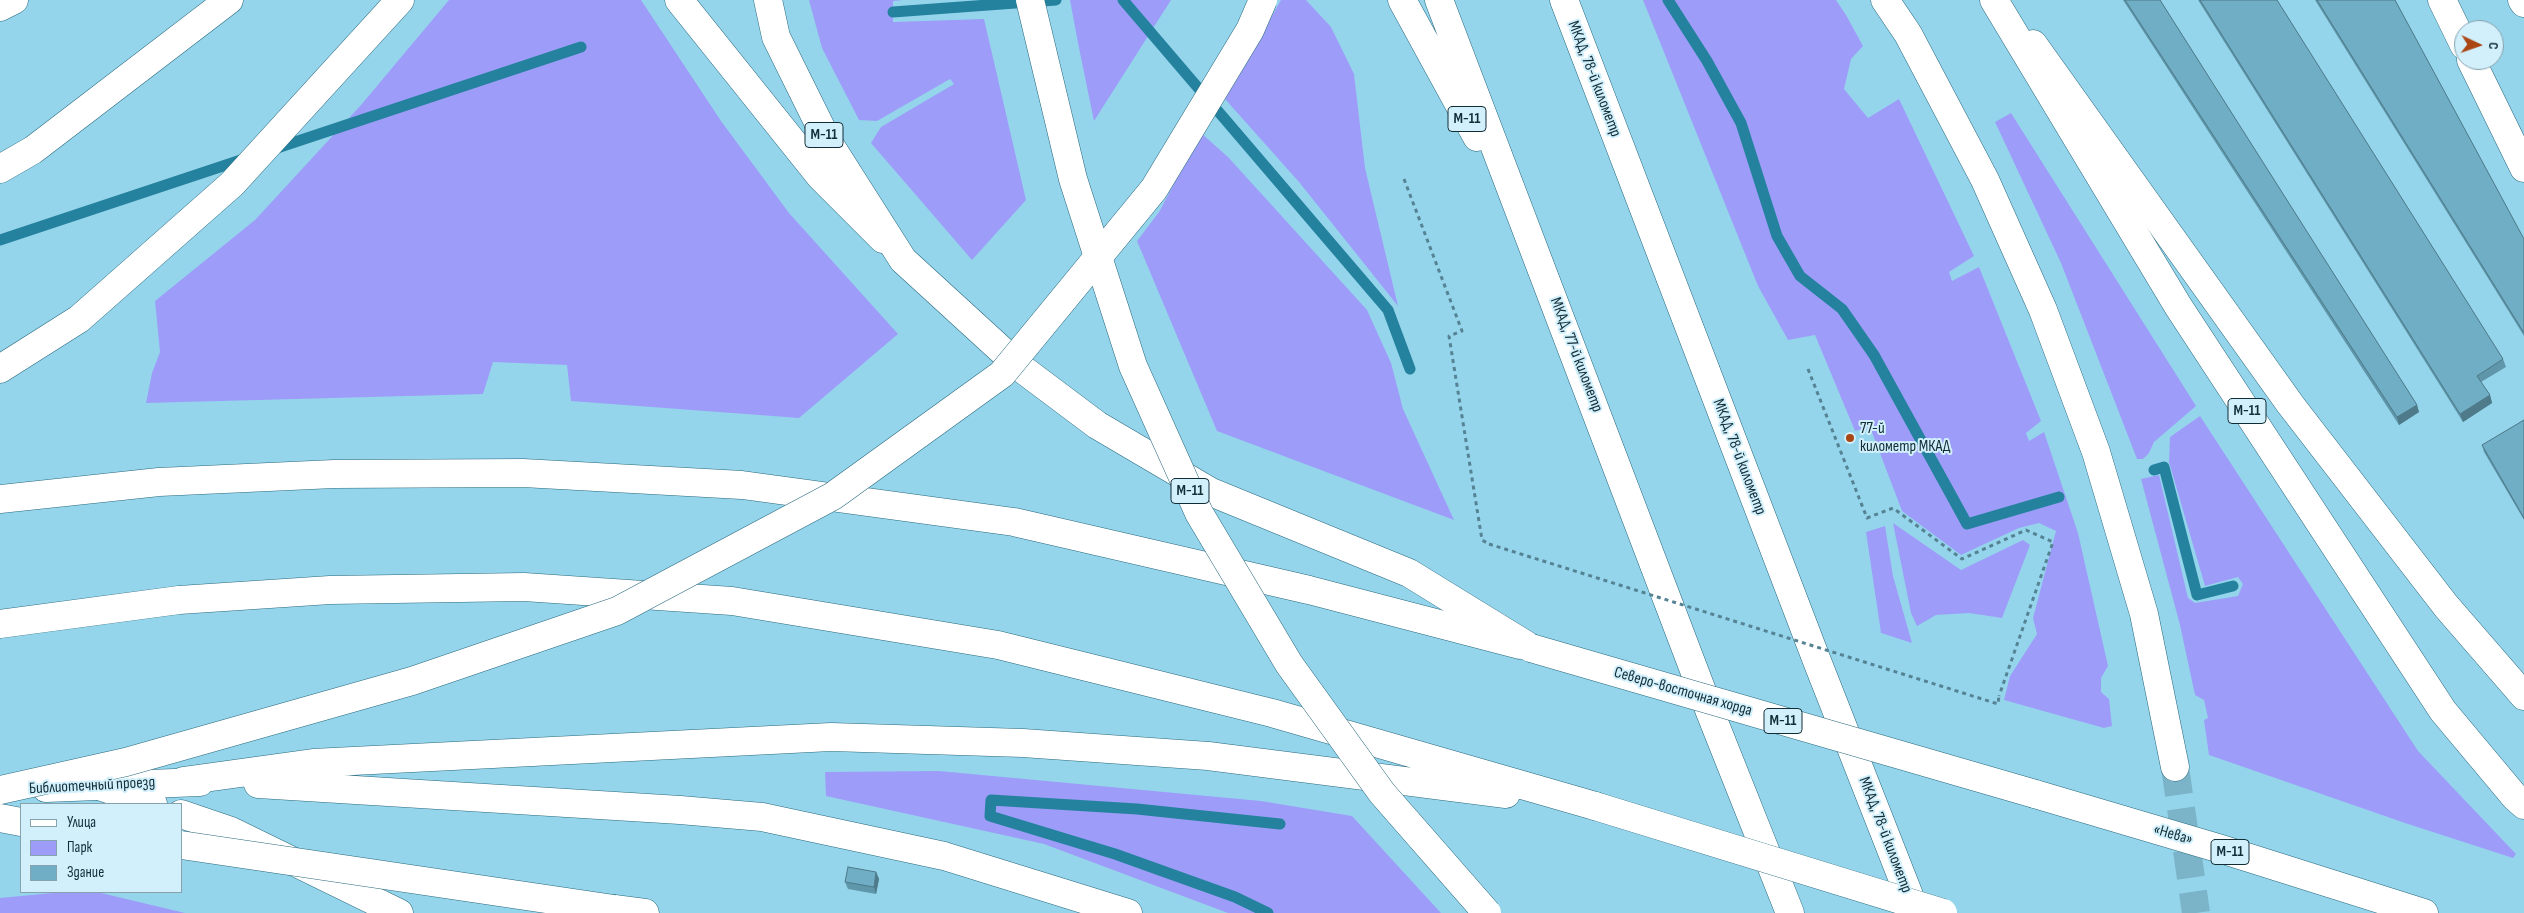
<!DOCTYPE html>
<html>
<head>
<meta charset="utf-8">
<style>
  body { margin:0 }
  #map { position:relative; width:2524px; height:913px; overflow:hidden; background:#95d5ec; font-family:"Sofia Sans Condensed",sans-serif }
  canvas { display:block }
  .legend { position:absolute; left:20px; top:803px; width:162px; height:90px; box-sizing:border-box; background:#d1f0fc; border:1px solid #85a2ad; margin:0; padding:6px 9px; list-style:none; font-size:15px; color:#122d36 }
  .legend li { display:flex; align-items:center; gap:10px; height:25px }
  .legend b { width:25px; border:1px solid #85a2ad }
  .north { position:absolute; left:2454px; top:20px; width:50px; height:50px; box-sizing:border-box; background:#d1f0fc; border:1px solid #85a2ad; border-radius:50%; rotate:93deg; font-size:14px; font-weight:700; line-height:20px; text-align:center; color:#122d36 }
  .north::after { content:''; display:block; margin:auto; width:18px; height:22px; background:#aa4614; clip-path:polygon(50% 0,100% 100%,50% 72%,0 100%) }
</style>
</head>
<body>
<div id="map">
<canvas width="2524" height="913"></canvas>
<ul class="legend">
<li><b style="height:6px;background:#fff"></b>Улица</li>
<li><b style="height:14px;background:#9d9df9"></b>Парк</li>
<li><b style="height:14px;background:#6faec5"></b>Здание</li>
</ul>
<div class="north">С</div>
</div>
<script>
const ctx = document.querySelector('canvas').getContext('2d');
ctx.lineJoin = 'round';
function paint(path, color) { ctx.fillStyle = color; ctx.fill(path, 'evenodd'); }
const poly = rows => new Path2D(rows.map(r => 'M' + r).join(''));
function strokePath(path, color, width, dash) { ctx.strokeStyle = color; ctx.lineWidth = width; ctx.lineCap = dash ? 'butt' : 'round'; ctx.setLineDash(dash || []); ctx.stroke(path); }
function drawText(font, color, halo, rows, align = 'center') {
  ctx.font = font + ' "Sofia Sans Condensed",sans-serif'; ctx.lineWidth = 4; ctx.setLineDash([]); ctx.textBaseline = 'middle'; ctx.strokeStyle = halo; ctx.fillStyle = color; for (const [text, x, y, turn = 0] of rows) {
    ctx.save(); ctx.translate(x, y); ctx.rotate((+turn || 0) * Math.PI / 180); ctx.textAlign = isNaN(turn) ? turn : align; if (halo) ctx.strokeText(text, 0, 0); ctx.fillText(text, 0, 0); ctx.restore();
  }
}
paint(poly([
  [449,0,641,0,721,121,789,213,898,334,799,418,571,401,567,365,493,362,483,394,146,403,152,373,160,352,155,301,255,220,361,105],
  [809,0,903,0,893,1,893,22,984,19,1026,200,972,260,871,143,881,127,954,84,950,79,877,121,859,120,822,48],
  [1070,0,1171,0,1094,121,1078,43],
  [1281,0,1306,0,1331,27,1354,74,1365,168,1398,306,1299,182,1225,99],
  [1643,0,1836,0,1846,15,1863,46,1851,59,1844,89,1868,118,1899,99,1974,256,1949,272,1952,281,1979,267,2041,421,2026,433,2029,441,2044,432,2078,533,2108,666,2101,678,2101,692,2109,699,2112,726,2104,728,2004,700,2010,676,2037,634,2033,618,2056,531,2039,523,2019,528,1961,555,1902,511,1870,427,1855,431,1815,335,1788,340,1758,286],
  [2011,113,2196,406,2154,442,2149,453,2143,459,2137,459,2061,263,1995,122],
  [1201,133,1228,157,1367,310,1391,363,1403,409,1454,520,1217,431,1137,241,1159,212],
  [2200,416,2418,751,2516,854,2513,858,2405,823,2209,755,2204,720,2208,718,2204,700,2195,695,2180,625,2141,479,2159,475,2188,598,2195,603,2238,596,2243,584,2238,577,2205,586,2169,462,2170,437],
  [1893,523,1961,570,2023,540,2030,545,2002,618,1969,613,1936,615,1917,626,1911,613],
  [1885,526,1893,576,1912,643,1881,633,1866,532],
  [939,771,1261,801,1352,816,1441,913,1228,913,1044,844,826,796,825,772],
  [63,892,97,892,185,913,0,913,0,898]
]), '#9d9df9');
strokePath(poly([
  [1123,0,1388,310,1410,369],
  [1668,0,1707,61,1741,123,1777,236,1800,276,1842,309,1874,355,1967,524,2059,497],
  [893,12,1056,0],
  [271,150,581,47],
  [0,240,247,158],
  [2154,470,2164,467,2197,595,2233,586],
  [1268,913,1235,897,1115,854,990,816,991,800,1137,809,1280,824]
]), '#24829e', 11);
strokePath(poly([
  [2175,767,2196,913]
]), '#7bb3c8', 28, [28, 14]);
const minor = poly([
  [2442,0,2464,45],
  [2522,0,2524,3],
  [2033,44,2290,404,2446,606,2524,696],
  [2471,60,2524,168],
  [99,786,153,804],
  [181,814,231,831,399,913]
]);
const major = poly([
  [679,0,820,176,883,239],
  [1885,0,1908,34,1985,180,2043,310,2096,452,2144,614,2175,767],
  [0,7,14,0],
  [0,169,33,150,229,0],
  [0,369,79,319,232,184,400,0],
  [0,499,159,482,334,474,523,473,742,485,1014,522,1309,590,1520,645],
  [0,624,179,600,330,590,524,587,732,601,998,645,1272,713,1595,806],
  [183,781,313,763,831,737,1023,743,1208,756,1506,794],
  [258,784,680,810,762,817,944,856,1128,913],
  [46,788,200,782],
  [0,818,21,822],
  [614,909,645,913]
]);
const highway = poly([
  [768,0,776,37,828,142,903,260,1021,368,1097,425,1211,492,1409,573,1531,648],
  [1402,0,1477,137],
  [1439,0,1710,712,1790,913],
  [1564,0,1817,661,1916,913],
  [1994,0,2178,306,2443,711,2515,797,2524,805],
  [2035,794,2221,849,2424,913]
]);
strokePath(minor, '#29697e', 29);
strokePath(major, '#29697e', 29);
strokePath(highway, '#29697e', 29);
strokePath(poly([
  [1404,179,1462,331,1449,336,1482,540,1489,544],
  [1808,369,1867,518,1893,508,1962,559,2026,530,2053,542,1999,696]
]), '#558393', 3, [4, 4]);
strokePath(minor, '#fff', 28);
strokePath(major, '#fff', 28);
strokePath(highway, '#fff', 28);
const majorBridge = poly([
  [0,790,126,762,412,681,617,611,833,496,1002,374,1154,189,1250,30,1263,0],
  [1595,806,1943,913],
  [181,845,614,909]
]);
const highwayBridge = poly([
  [1030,0,1073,179,1133,366,1199,513,1289,664,1382,793,1487,913],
  [1531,648,2035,794]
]);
strokePath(majorBridge, '#29697e', 29, []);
strokePath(highwayBridge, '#29697e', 29, []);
strokePath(poly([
  [1489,544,1998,704,1999,696]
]), '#558393', 3, [4, 4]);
strokePath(majorBridge, '#fff', 28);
strokePath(highwayBridge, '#fff', 28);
paint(poly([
  [2123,0,2160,0,2417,405,2419,412,2399,425],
  [2198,0,2277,0,2503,359,2506,367,2481,382,2490,395,2492,403,2463,422],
  [2315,0,2395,0,2524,239,2524,336],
  [2524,420,2524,520,2484,452,2482,445],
  [876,872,879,879,876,894,848,889,845,882]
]), '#5f96a9');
paint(poly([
  [2490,395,2492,403,2463,422,2460,414],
  [2417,405,2419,412,2399,425,2397,417],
  [876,872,879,879,876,894,874,887]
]), '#4e7a8a');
const building = poly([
  [2125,0,2160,0,2417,405,2397,417,2125,0],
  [2200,0,2277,0,2503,359,2477,376,2490,395,2460,414,2200,0],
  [2317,0,2395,0,2524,239,2524,333,2317,0],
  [2524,420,2524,518,2482,445,2524,420],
  [848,867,876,872,874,887,845,882,848,867]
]);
paint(building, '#6faec5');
strokePath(building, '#4e7a8a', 1);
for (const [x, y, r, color] of [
  [1850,438,5,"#aa4614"]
]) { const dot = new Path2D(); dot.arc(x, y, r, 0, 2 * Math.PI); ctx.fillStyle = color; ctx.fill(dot); strokePath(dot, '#d1f0fc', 2); }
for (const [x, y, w] of [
  [1467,119,38],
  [824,135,38],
  [2247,411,38],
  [1190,491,38],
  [1783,721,38],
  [2230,852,38]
]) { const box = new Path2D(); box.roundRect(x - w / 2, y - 12.5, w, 25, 4); ctx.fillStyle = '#d1f0fc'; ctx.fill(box); strokePath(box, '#122d36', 1); }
drawText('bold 15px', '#122d36', null, [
  ["М-11",1467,119],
  ["М-11",824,135],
  ["М-11",2247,411],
  ["М-11",1190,491],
  ["М-11",1783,721],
  ["М-11",2230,852]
]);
drawText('16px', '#122d36', '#d1f0fc', [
  ["МКАД, 78-й километр",1594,79,69],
  ["МКАД, 77-й километр",1576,355,69],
  ["МКАД, 78-й километр",1739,457,69],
  ["Северо-восточная хорда",1683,692,16],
  ["Библиотечный проезд",92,786,-3],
  ["МКАД, 78-й километр",1885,835,69],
  ["«Нева»",2173,835,16]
]);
drawText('16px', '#122d36', '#d1f0fc', [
  ["77-й",1860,429],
  ["километр МКАД",1860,447]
], 'left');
</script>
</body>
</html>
